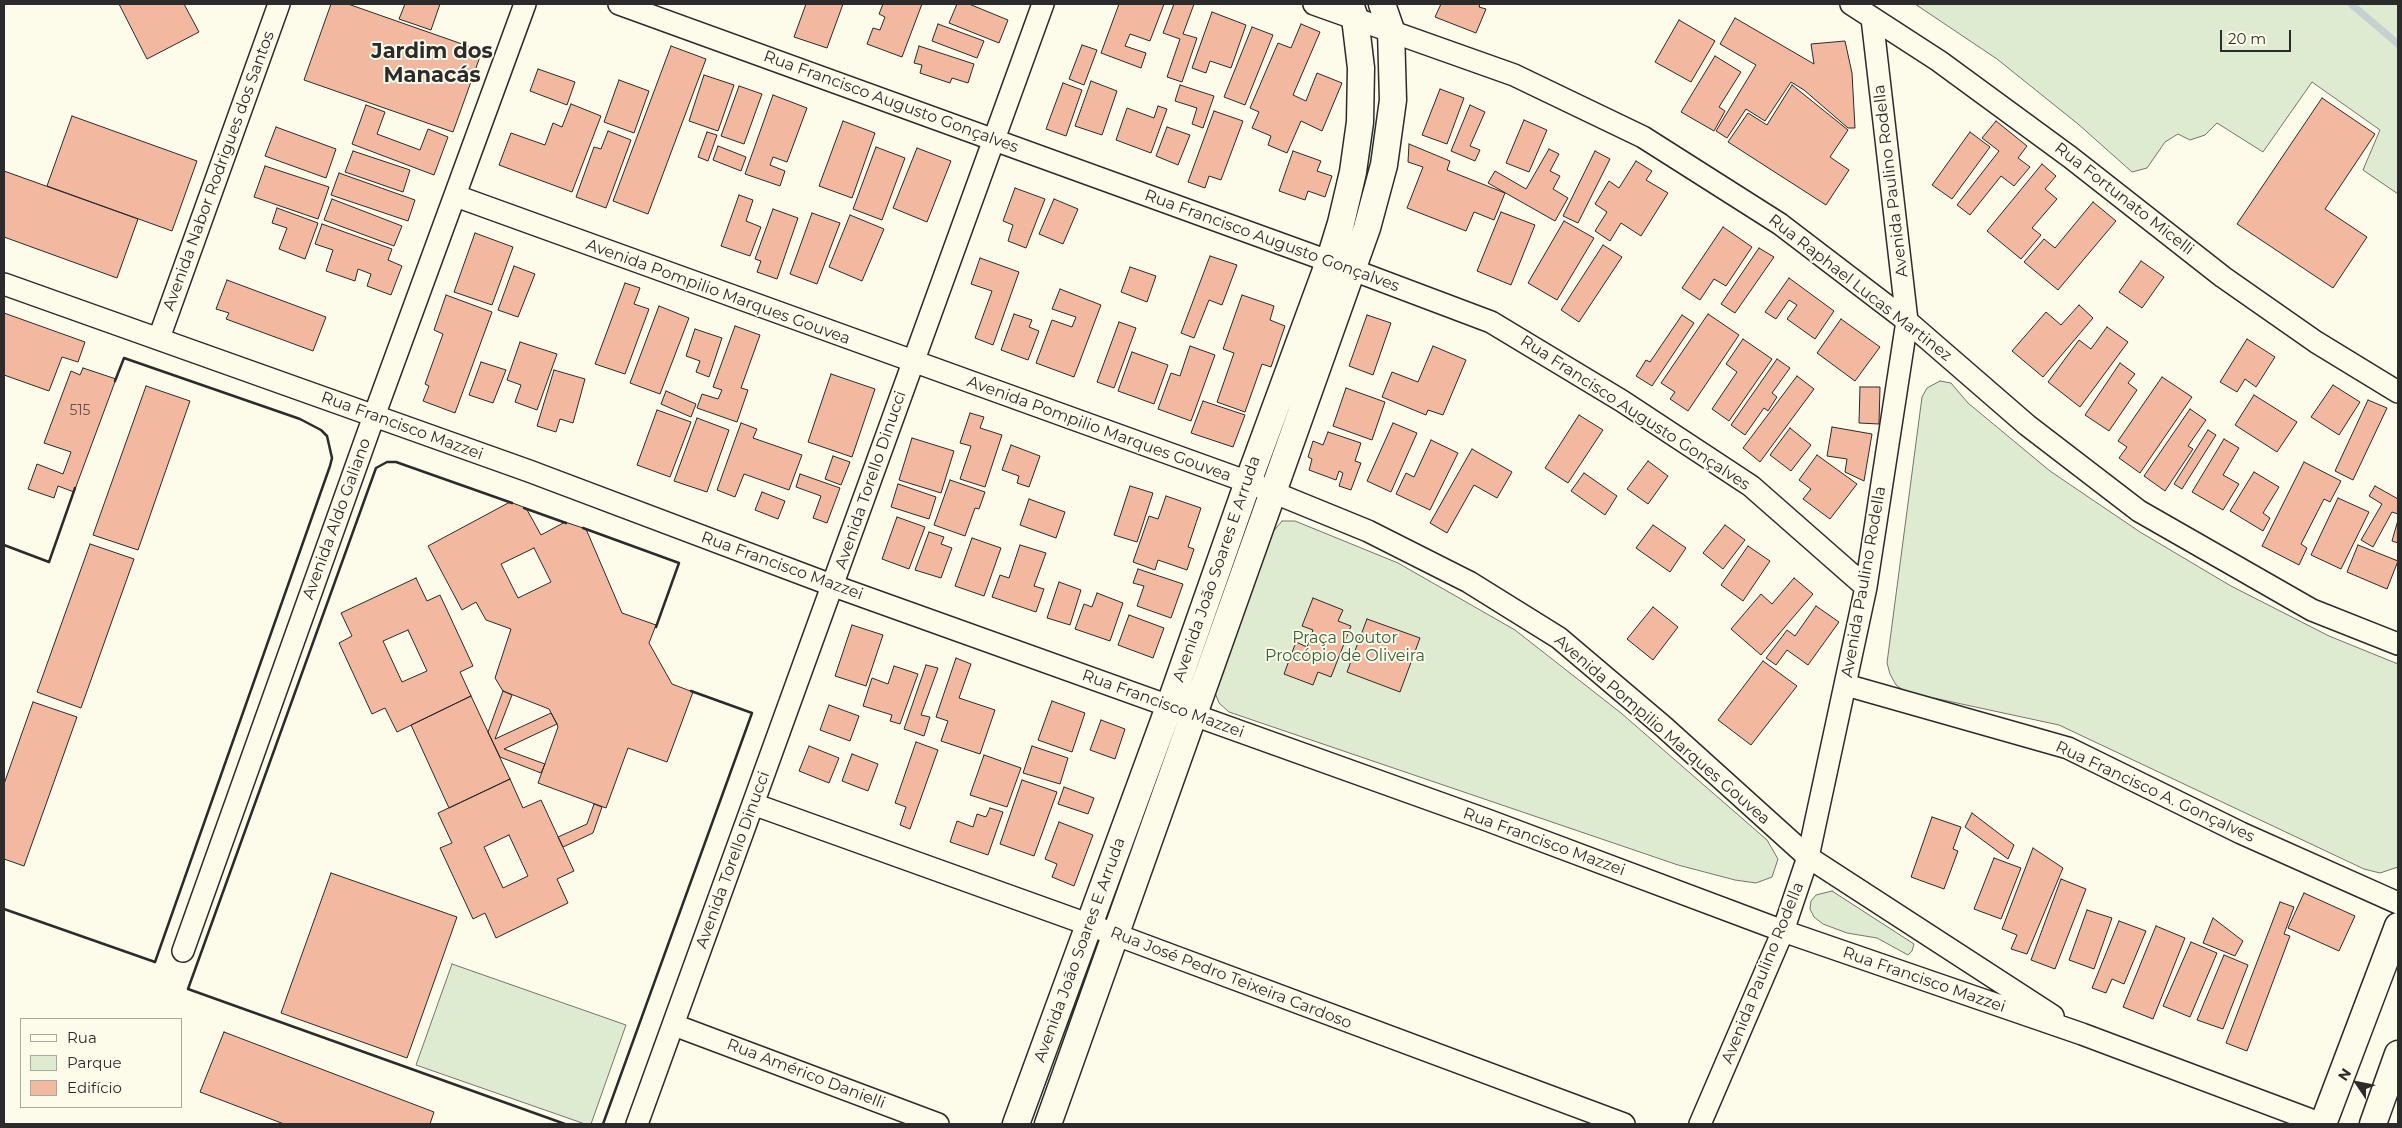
<!DOCTYPE html>
<html>
<head>
<meta charset="utf-8">
<style>
  body { margin:0 }
  #map { position:relative; width:2402px; height:1128px; overflow:hidden; background:#fdfbea; font-family:Montserrat,sans-serif }
  canvas { display:block }
  .frame { position:absolute; inset:0; border:5px solid #2b2b2b; pointer-events:none }
  .legend { position:absolute; left:20px; top:1018px; width:162px; height:90px; box-sizing:border-box; background:#fdfbea; border:1px solid #a9a89e; margin:0; padding:6px 9px; list-style:none; font-size:15px; color:#2b2b2b }
  .legend li { display:flex; align-items:center; gap:10px; height:25px }
  .legend b { width:25px; border:1px solid #a9a89e }
  .north { position:absolute; left:2332px; top:1058px; width:50px; height:50px; -webkit-text-stroke:4px #fdfbea; paint-order:stroke; rotate:304deg; font-size:14px; font-weight:700; line-height:20px; text-align:center; color:#2b2b2b }
  .north::after { content:''; display:block; margin:auto; width:18px; height:22px; background:#2b2b2b; clip-path:polygon(50% 0,100% 100%,50% 72%,0 100%) }
  .scale { position:absolute; left:2220px; top:30px; width:71px; height:22px; box-sizing:border-box; border:2px solid #2b2b2b; border-top:0; padding-left:6px; font-size:15px; line-height:18px; white-space:nowrap; color:#2b2b2b; -webkit-text-stroke:4px #fdfbea; paint-order:stroke }
</style>
</head>
<body>
<div id="map">
<canvas width="2402" height="1128"></canvas>
<div class="frame"></div>
<ul class="legend">
<li><b style="height:6px;background:#fdfbea"></b>Rua</li>
<li><b style="height:14px;background:#deebd1"></b>Parque</li>
<li><b style="height:14px;background:#f2b8a0"></b>Edifício</li>
</ul>
<div class="north">N</div>
<div class="scale">20 m</div>
</div>
<script>
const ctx = document.querySelector('canvas').getContext('2d');
ctx.lineJoin = 'round';
function paint(path, color) { ctx.fillStyle = color; ctx.fill(path, 'evenodd'); }
const poly = rows => new Path2D(rows.map(r => 'M' + r).join(''));
function strokePath(path, color, width, dash) { ctx.strokeStyle = color; ctx.lineWidth = width; ctx.lineCap = dash ? 'butt' : 'round'; ctx.setLineDash(dash || []); ctx.stroke(path); }
function drawText(font, color, halo, rows, align = 'center') {
  ctx.font = font + ' Montserrat,sans-serif'; ctx.lineWidth = 4; ctx.setLineDash([]); ctx.textBaseline = 'middle'; ctx.strokeStyle = halo; ctx.fillStyle = color; for (const [text, x, y, turn = 0] of rows) {
    ctx.save(); ctx.translate(x, y); ctx.rotate((+turn || 0) * Math.PI / 180); ctx.textAlign = isNaN(turn) ? turn : align; if (halo) ctx.strokeText(text, 0, 0); ctx.fillText(text, 0, 0); ctx.restore();
  }
}
const green = poly([
  [1915,4,2398,4,2398,194,2363,170,2380,130,2312,82,2263,152,2217,123,2205,135,2190,140,2178,134,2165,142,2147,168,2132,172,2078,124,1997,59,1915,4],
  [1940,381,1951,383,1968,403,2050,471,2140,532,2231,586,2329,636,2398,664,2398,867,2380,873,2364,869,2059,725,1906,692,1896,685,1890,674,1887,663,1922,397,1927,388,1940,381],
  [1282,521,1295,521,1398,563,1515,630,1621,713,1767,840,1778,859,1772,877,1756,883,1735,880,1678,865,1229,712,1219,703,1214,690,1272,533,1282,521],
  [1832,891,1914,944,1912,951,1908,955,1877,938,1847,933,1823,924,1814,917,1810,909,1811,901,1816,895,1832,891],
  [452,964,626,1025,591,1124,585,1124,416,1065,452,964]
]);
paint(green, '#deebd1');
strokePath(green, '#74746e', 1);
strokePath(poly([
  [2351,4,2398,44]
]), '#c7d0d0', 7);
const building = poly([
  [119,4,184,4,199,32,147,59,119,4],
  [331,4,348,4,482,51,453,132,304,80,331,4],
  [405,4,440,4,431,30,399,19,405,4],
  [806,4,843,4,827,48,794,37,806,4],
  [883,4,922,4,902,57,867,44,873,28,880,30,885,17,879,14,883,4],
  [957,4,969,4,1008,20,999,43,949,23,957,4],
  [1119,4,1164,4,1150,41,1130,34,1125,46,1146,53,1141,68,1101,53,1119,4],
  [1174,4,1194,4,1183,34,1197,38,1182,82,1167,77,1180,39,1163,33,1174,4],
  [1441,4,1480,4,1479,7,1486,9,1476,33,1435,17,1441,4],
  [1212,12,1246,25,1231,68,1210,61,1206,73,1192,68,1212,12],
  [1735,18,1814,64,1811,44,1845,41,1852,73,1855,128,1848,128,1804,90,1791,82,1765,121,1746,109,1727,138,1716,131,1756,65,1720,44,1735,18],
  [1679,20,1715,41,1691,82,1655,62,1679,20],
  [938,24,984,41,977,58,932,41,938,24],
  [1301,24,1320,32,1293,95,1306,101,1317,73,1342,83,1322,131,1301,121,1287,153,1268,145,1271,136,1252,128,1259,112,1250,108,1278,43,1291,48,1301,24],
  [1252,27,1273,35,1245,105,1224,97,1252,27],
  [1082,45,1097,50,1084,85,1069,79,1082,45],
  [671,46,706,59,648,214,613,201,671,46],
  [919,46,974,64,968,83,952,78,950,83,920,73,922,65,914,63,919,46],
  [1715,56,1741,72,1719,107,1725,111,1714,131,1681,112,1715,56],
  [538,69,575,82,567,105,530,91,538,69],
  [704,75,734,85,718,131,689,121,704,75],
  [619,80,649,91,634,133,604,122,619,80],
  [1091,81,1117,91,1102,135,1075,126,1091,81],
  [1063,83,1082,90,1066,136,1046,129,1063,83],
  [1180,85,1214,96,1203,128,1192,124,1197,108,1175,101,1180,85],
  [1792,85,1848,130,1830,157,1849,170,1826,205,1728,142,1748,113,1767,125,1792,85],
  [739,86,762,94,744,144,721,136,739,86],
  [1440,89,1464,98,1447,144,1422,135,1440,89],
  [773,95,807,108,787,162,773,157,770,165,785,171,780,186,745,174,773,95],
  [2322,98,2375,134,2325,209,2367,237,2333,288,2237,224,2322,98],
  [571,104,601,116,572,192,499,165,511,133,545,145,553,123,562,127,571,104],
  [366,105,385,112,377,134,420,150,428,129,448,137,434,175,352,144,366,105],
  [1470,105,1485,112,1470,146,1480,150,1475,161,1451,151,1470,105],
  [1158,106,1167,109,1151,153,1116,140,1127,108,1154,118,1158,106],
  [1214,111,1243,121,1221,180,1209,176,1205,188,1188,182,1214,111],
  [72,116,197,161,172,231,47,186,72,116],
  [1524,120,1547,130,1529,172,1506,163,1524,120],
  [843,121,875,133,852,198,819,186,843,121],
  [1996,121,2027,146,2018,158,2030,167,2014,186,2001,176,1970,215,1957,205,1999,151,1982,138,1996,121],
  [276,127,336,149,326,178,265,156,276,127],
  [1167,127,1190,135,1178,165,1156,156,1167,127],
  [608,131,631,140,606,208,576,197,594,147,601,149,608,131],
  [707,132,717,135,708,161,698,157,707,132],
  [1970,132,1990,147,1952,199,1932,185,1970,132],
  [1409,144,1450,161,1447,170,1505,193,1494,220,1474,212,1466,231,1407,208,1423,167,1408,162,1409,144],
  [718,146,746,157,741,171,713,160,718,146],
  [876,147,905,158,882,220,853,209,876,147],
  [917,148,951,161,927,222,893,208,917,148],
  [1549,149,1559,154,1550,171,1560,176,1553,189,1568,198,1555,221,1488,183,1495,171,1526,189,1549,149],
  [353,151,410,170,403,192,345,172,353,151],
  [1293,151,1321,161,1317,171,1332,176,1325,197,1308,191,1305,200,1279,191,1293,151],
  [1595,151,1610,159,1578,223,1563,216,1595,151],
  [1636,161,1652,171,1646,180,1668,193,1641,236,1621,223,1610,241,1595,231,1607,212,1595,204,1609,181,1619,188,1636,161],
  [2042,164,2056,176,2045,189,2057,199,2032,228,2041,235,2021,259,1987,231,2042,164],
  [265,166,329,187,318,219,254,197,265,166],
  [4,171,138,219,117,278,4,237,4,171],
  [339,173,415,200,408,221,331,195,339,173],
  [1015,188,1045,199,1026,248,1008,241,1013,225,1003,221,1015,188],
  [739,195,753,200,746,221,761,227,750,256,721,246,739,195],
  [332,199,402,226,394,246,324,220,332,199],
  [1054,199,1078,209,1063,244,1039,234,1054,199],
  [2093,202,2116,221,2058,290,2024,262,2044,239,2055,248,2093,202],
  [277,208,318,223,305,259,279,249,287,228,272,223,277,208],
  [773,209,798,218,777,279,757,272,761,261,755,259,773,209],
  [1501,212,1535,225,1511,285,1477,271,1501,212],
  [812,213,840,223,817,284,790,274,812,213],
  [850,215,884,229,862,281,829,267,850,215],
  [1564,221,1594,238,1557,300,1528,283,1564,221],
  [322,224,392,249,388,260,402,266,391,295,367,286,371,274,358,269,355,281,326,271,333,250,315,244,322,224],
  [1723,227,1752,247,1726,286,1714,279,1700,300,1682,288,1723,227],
  [475,233,513,247,492,305,454,292,475,233],
  [1603,245,1622,257,1579,322,1561,310,1603,245],
  [1759,248,1774,257,1735,313,1721,304,1759,248],
  [1210,256,1237,265,1222,305,1209,300,1194,338,1181,333,1210,256],
  [980,258,1019,272,993,345,975,338,992,291,971,284,980,258],
  [2141,261,2164,277,2142,308,2119,292,2141,261],
  [514,266,535,274,518,317,498,310,514,266],
  [1130,267,1156,276,1147,302,1121,292,1130,267],
  [1789,278,1834,311,1815,339,1787,319,1797,305,1789,300,1776,319,1765,312,1789,278],
  [227,280,326,317,313,351,226,319,229,313,216,309,227,280],
  [625,283,640,288,634,304,649,309,625,374,595,364,625,283],
  [1060,289,1101,305,1074,377,1036,363,1052,320,1072,327,1076,317,1052,309,1060,289],
  [446,295,492,312,455,413,423,401,429,386,425,384,443,334,434,330,446,295],
  [1242,295,1274,306,1270,320,1285,326,1271,367,1262,364,1245,412,1217,402,1234,353,1223,349,1242,295],
  [2079,305,2093,318,2043,377,2012,351,2046,312,2061,325,2079,305],
  [659,306,689,318,660,394,630,383,659,306],
  [4,313,85,342,78,362,62,357,49,391,4,375,4,313],
  [1014,314,1032,320,1029,327,1039,331,1028,360,1001,350,1014,314],
  [1708,314,1739,335,1688,411,1670,399,1675,392,1661,383,1708,314],
  [1367,315,1391,323,1373,375,1349,366,1367,315],
  [1682,315,1694,323,1652,386,1636,376,1646,360,1650,362,1682,315],
  [1841,319,1880,347,1855,381,1817,353,1841,319],
  [1119,322,1136,328,1114,388,1097,382,1119,322],
  [735,326,760,335,741,388,748,390,737,422,697,408,702,394,718,399,722,390,713,387,735,326],
  [2107,327,2128,342,2080,407,2048,382,2079,340,2091,349,2107,327],
  [695,329,722,338,709,377,696,372,700,361,686,356,695,329],
  [1743,339,1772,359,1729,421,1712,409,1737,372,1726,364,1743,339],
  [2247,339,2275,357,2256,387,2245,379,2237,392,2220,382,2247,339],
  [520,342,557,354,537,410,515,402,521,385,507,380,520,342],
  [1190,346,1215,355,1191,421,1158,409,1171,373,1180,376,1190,346],
  [1433,346,1466,360,1443,415,1428,410,1426,415,1382,397,1392,372,1418,382,1433,346],
  [1132,352,1168,365,1154,404,1118,391,1132,352],
  [1777,359,1790,368,1772,393,1777,397,1768,411,1764,408,1745,435,1731,425,1777,359],
  [481,362,506,370,493,403,469,395,481,362],
  [2120,363,2135,374,2128,383,2137,390,2109,431,2085,415,2120,363],
  [83,368,116,379,74,492,58,486,54,498,28,489,37,464,63,474,71,452,44,443,71,371,80,375,83,368],
  [554,370,585,379,573,423,560,419,556,432,537,426,554,370],
  [831,374,875,389,852,457,808,442,831,374],
  [1797,376,1814,389,1760,462,1743,448,1797,376],
  [2162,377,2192,397,2140,473,2119,458,2127,447,2118,441,2162,377],
  [2333,385,2360,402,2339,435,2311,417,2333,385],
  [146,386,190,401,138,550,93,535,146,386],
  [1860,387,1880,387,1879,424,1859,423,1860,387],
  [1346,388,1385,402,1372,440,1333,426,1346,388],
  [666,391,696,404,691,417,661,404,666,391],
  [2254,395,2297,422,2277,452,2235,425,2254,395],
  [2368,400,2387,408,2353,480,2335,471,2368,400],
  [1203,401,1245,415,1233,447,1191,433,1203,401],
  [2190,409,2206,420,2188,446,2193,449,2165,491,2144,476,2190,409],
  [657,410,691,422,670,477,637,465,657,410],
  [970,413,984,417,980,428,1002,435,985,487,960,479,971,446,960,443,970,413],
  [1579,415,1603,430,1568,483,1545,468,1579,415],
  [697,418,729,430,707,492,674,481,697,418],
  [741,423,757,429,753,438,802,455,789,490,744,474,735,497,717,490,741,423],
  [1393,423,1417,433,1391,492,1367,481,1393,423],
  [1832,427,1872,434,1864,481,1845,472,1847,459,1827,456,1832,427],
  [1790,428,1811,445,1791,471,1770,455,1790,428],
  [2208,430,2216,435,2182,489,2174,484,2208,430],
  [1328,432,1361,443,1355,461,1361,463,1351,490,1339,486,1343,473,1339,471,1336,480,1309,470,1312,459,1308,457,1313,441,1323,445,1328,432],
  [912,438,954,451,941,493,899,480,912,438],
  [2224,439,2239,448,2223,475,2239,484,2223,510,2192,492,2224,439],
  [1431,440,1458,453,1430,510,1396,494,1406,473,1414,477,1431,440],
  [1011,445,1040,456,1029,487,1017,483,1019,476,1002,470,1011,445],
  [1472,449,1512,472,1497,498,1474,485,1447,533,1430,523,1472,449],
  [1817,455,1857,484,1830,519,1803,499,1811,489,1799,480,1817,455],
  [833,456,850,462,841,485,825,479,833,456],
  [1648,461,1668,476,1648,504,1627,489,1648,461],
  [2304,462,2341,481,2330,502,2324,499,2301,544,2307,548,2299,565,2262,546,2304,462],
  [2254,472,2279,487,2263,513,2270,518,2263,531,2230,511,2254,472],
  [1584,473,1617,496,1605,515,1571,491,1584,473],
  [800,474,840,488,827,523,813,518,821,496,796,487,800,474],
  [950,480,985,492,979,509,975,508,965,536,934,525,950,480],
  [898,484,936,497,929,519,891,507,898,484],
  [1130,486,1153,493,1137,542,1114,535,1130,486],
  [2375,486,2398,499,2398,514,2392,512,2373,547,2361,540,2382,504,2369,496,2375,486],
  [762,492,785,501,778,519,755,510,762,492],
  [1166,496,1201,508,1188,547,1194,549,1187,570,1158,560,1155,570,1133,562,1149,516,1158,519,1166,496],
  [2338,498,2369,512,2341,569,2311,555,2338,498],
  [1029,499,1065,512,1056,538,1020,525,1029,499],
  [510,502,526,508,541,535,565,522,586,529,622,613,656,625,649,643,672,684,693,692,667,762,628,748,606,808,538,783,558,727,557,724,549,709,503,691,495,678,511,629,486,620,476,602,462,610,428,546,510,502],
  [534,548,551,582,518,598,501,564,534,548],
  [897,517,925,527,909,569,882,559,897,517],
  [2398,520,2398,543,2392,541,2398,520],
  [1653,525,1686,548,1670,572,1636,548,1653,525],
  [1725,525,1745,540,1723,569,1703,553,1725,525],
  [929,532,944,537,941,544,952,548,941,578,915,570,929,532],
  [972,538,1001,548,984,596,955,586,972,538],
  [90,544,134,559,81,708,37,692,90,544],
  [1020,545,1046,553,1034,586,1044,589,1036,612,992,597,1000,575,1009,578,1020,545],
  [2358,545,2398,561,2387,589,2347,572,2358,545],
  [1748,546,1770,561,1743,601,1721,585,1748,546],
  [1138,569,1183,584,1171,618,1137,606,1144,586,1133,583,1138,569],
  [416,578,427,601,440,595,473,666,460,672,471,696,397,732,385,708,372,714,339,643,352,636,341,613,416,578],
  [408,630,427,671,402,682,383,641,408,630],
  [1794,578,1813,594,1761,655,1731,629,1761,594,1772,604,1794,578],
  [1059,582,1081,590,1070,625,1047,618,1059,582],
  [1097,593,1123,603,1110,641,1075,629,1084,604,1092,607,1097,593],
  [1313,598,1343,610,1338,621,1351,626,1331,677,1318,672,1313,685,1284,674,1296,642,1307,647,1313,630,1302,626,1313,598],
  [1816,606,1839,622,1808,665,1787,650,1776,665,1766,658,1787,630,1795,636,1816,606],
  [1653,607,1678,627,1653,660,1627,639,1653,607],
  [1129,615,1164,628,1153,658,1118,645,1129,615],
  [1367,619,1420,638,1400,692,1347,672,1367,619],
  [852,625,883,635,866,686,835,676,852,625],
  [956,658,971,664,959,698,995,710,980,754,941,741,948,721,936,717,956,658],
  [1763,661,1797,686,1751,745,1718,720,1763,661],
  [926,665,938,668,921,715,930,717,924,736,904,729,926,665],
  [894,666,918,674,900,724,890,721,892,715,863,706,872,678,888,684,894,666],
  [503,691,512,695,495,739,551,713,557,724,504,749,545,764,541,773,500,757,488,732,503,691],
  [471,696,510,779,449,808,411,725,471,696],
  [1052,701,1085,713,1072,752,1038,740,1052,701],
  [33,702,77,717,24,866,4,859,4,784,33,702],
  [829,705,859,716,850,741,820,730,829,705],
  [1101,720,1125,729,1115,759,1090,750,1101,720],
  [916,742,938,750,910,829,900,825,906,807,895,803,916,742],
  [809,746,839,758,829,783,799,771,809,746],
  [1032,746,1068,758,1060,784,1023,773,1032,746],
  [852,754,878,764,868,791,842,781,852,754],
  [984,755,1021,768,1007,807,970,795,984,755],
  [510,779,523,808,541,800,574,871,557,879,568,903,496,938,485,913,473,919,440,848,452,843,438,813,510,779],
  [509,835,528,876,503,888,484,847,509,835],
  [1022,780,1057,792,1034,856,1000,844,1022,780],
  [1064,787,1094,798,1088,814,1058,804,1064,787],
  [594,804,602,807,593,833,563,847,558,837,587,824,594,804],
  [990,808,1003,812,988,855,950,842,957,821,973,827,977,814,986,817,990,808],
  [1972,813,2014,845,2008,859,1965,827,1972,813],
  [1932,817,1961,827,1953,849,1958,851,1944,889,1911,877,1932,817],
  [1059,822,1093,835,1074,886,1052,877,1057,864,1045,859,1059,822],
  [2033,848,2063,868,2027,954,2011,949,2017,935,2002,929,2033,848],
  [1994,858,2021,868,2001,919,1974,909,1994,858],
  [331,873,457,917,407,1058,281,1013,331,873],
  [2061,879,2086,889,2055,969,2031,960,2061,879],
  [2304,893,2355,916,2339,951,2288,928,2304,893],
  [2280,902,2294,907,2284,934,2290,936,2247,1051,2226,1043,2280,902],
  [2087,910,2112,918,2094,969,2069,960,2087,910],
  [2213,918,2243,941,2235,956,2203,943,2213,918],
  [2119,921,2146,931,2124,984,2112,979,2106,993,2092,988,2119,921],
  [2156,926,2185,938,2153,1019,2123,1007,2156,926],
  [2191,942,2217,953,2190,1017,2163,1006,2191,942],
  [2224,955,2248,965,2223,1029,2197,1020,2224,955],
  [224,1032,434,1112,430,1124,284,1124,200,1092,224,1032]
]);
paint(building, '#f2b8a0');
strokePath(building, '#2b2b2b', 1);
const minor = poly([
  [619,4,1353,270,1491,322,1622,401,1751,486,1866,587],
  [1314,4,1514,75,1643,137,1780,224,1907,321,2027,425,2139,511,2312,610,2398,644],
  [1851,4,1939,61,2070,157,2223,277,2316,342,2398,392],
  [456,196,1248,482,1368,531,1469,582,1559,638,1664,727,1808,857,2053,1016],
  [4,284,529,471,834,586,1487,820,1783,931,2082,1034,2322,1124],
  [159,338,279,4],
  [1846,685,2068,748,2241,833,2398,903],
  [753,804,1090,925,1624,1124],
  [183,951,374,416,525,4],
  [674,1025,938,1124],
  [637,1124,1043,4],
  [1700,1124,1783,931,1808,857,1866,587,1907,321,1872,18]
]);
const tertiary = poly([
  [1016,1124,1169,707,1248,482,1329,262,1341,223,1353,172,1360,122,1361,68,1355,18,1350,4],
  [1048,1124,1367,228,1384,165,1393,100,1391,30,1382,4],
  [2323,1124,2398,926],
  [2373,1124,2398,1054]
]);
strokePath(minor, '#2b2b2b', 24);
strokePath(tertiary, '#2b2b2b', 29);
strokePath(minor, '#fdfbea', 21);
strokePath(tertiary, '#fdfbea', 26);
strokePath(poly([
  [512,503,396,462,387,462,376,468,188,989,565,1124],
  [524,508,566,523],
  [583,528,679,563,656,627],
  [4,545,49,562,75,488],
  [4,909,155,962,330,466,332,458,327,436,321,430,300,419,124,358,115,381],
  [603,1124,752,713,691,691]
]), '#2b2b2b', 2.5);
drawText('14px', '#5d4e48', null, [
  ["515",80,411]
]);
drawText('16px', '#2b2b2b', '#fdfbea', [
  ["Rua Francisco Augusto Gonçalves",891,102,20],
  ["Avenida Nabor Rodrigues dos Santos",219,171,-70],
  ["Avenida Paulino Rodella",1891,181,-97],
  ["Rua Fortunato Micelli",2124,199,38],
  ["Rua Francisco Augusto Gonçalves",1272,241,20],
  ["Rua Raphael Lucas Martinez",1860,288,38],
  ["Avenida Pompilio Marques Gouvea",718,292,20],
  ["Rua Francisco Augusto Gonçalves",1635,413,33],
  ["Rua Francisco Mazzei",402,426,20],
  ["Avenida Pompilio Marques Gouvea",1099,429,20],
  ["Avenida Torello Dinucci",871,480,-71],
  ["Avenida Aldo Galiano",337,519,-70],
  ["Rua Francisco Mazzei",782,566,20],
  ["Avenida João Soares E Arruda",1217,569,-71],
  ["Avenida Paulino Rodella",1864,582,-80],
  ["Rua Francisco Mazzei",1163,704,20],
  ["Avenida Pompilio Marques Gouvea",1662,730,41],
  ["Rua Francisco A. Gonçalves",2155,792,25],
  ["Rua Francisco Mazzei",1544,842,20],
  ["Avenida Torello Dinucci",733,860,-70],
  ["Avenida João Soares E Arruda",1080,950,-70],
  ["Avenida Paulino Rodella",1763,973,-68],
  ["Rua José Pedro Teixeira Cardoso",1231,978,21],
  ["Rua Francisco Mazzei",1924,980,19],
  ["Rua Américo Danielli",806,1074,21]
]);
drawText('16px', '#34623c', '#fdfbea', [
  ["Praça Doutor",1345,638],
  ["Procópio de Oliveira",1345,656]
]);
drawText('bold 21px', '#2b2b2b', '#fdfbea', [
  ["Jardim dos",432,52],
  ["Manacás",432,76]
]);
</script>
</body>
</html>
